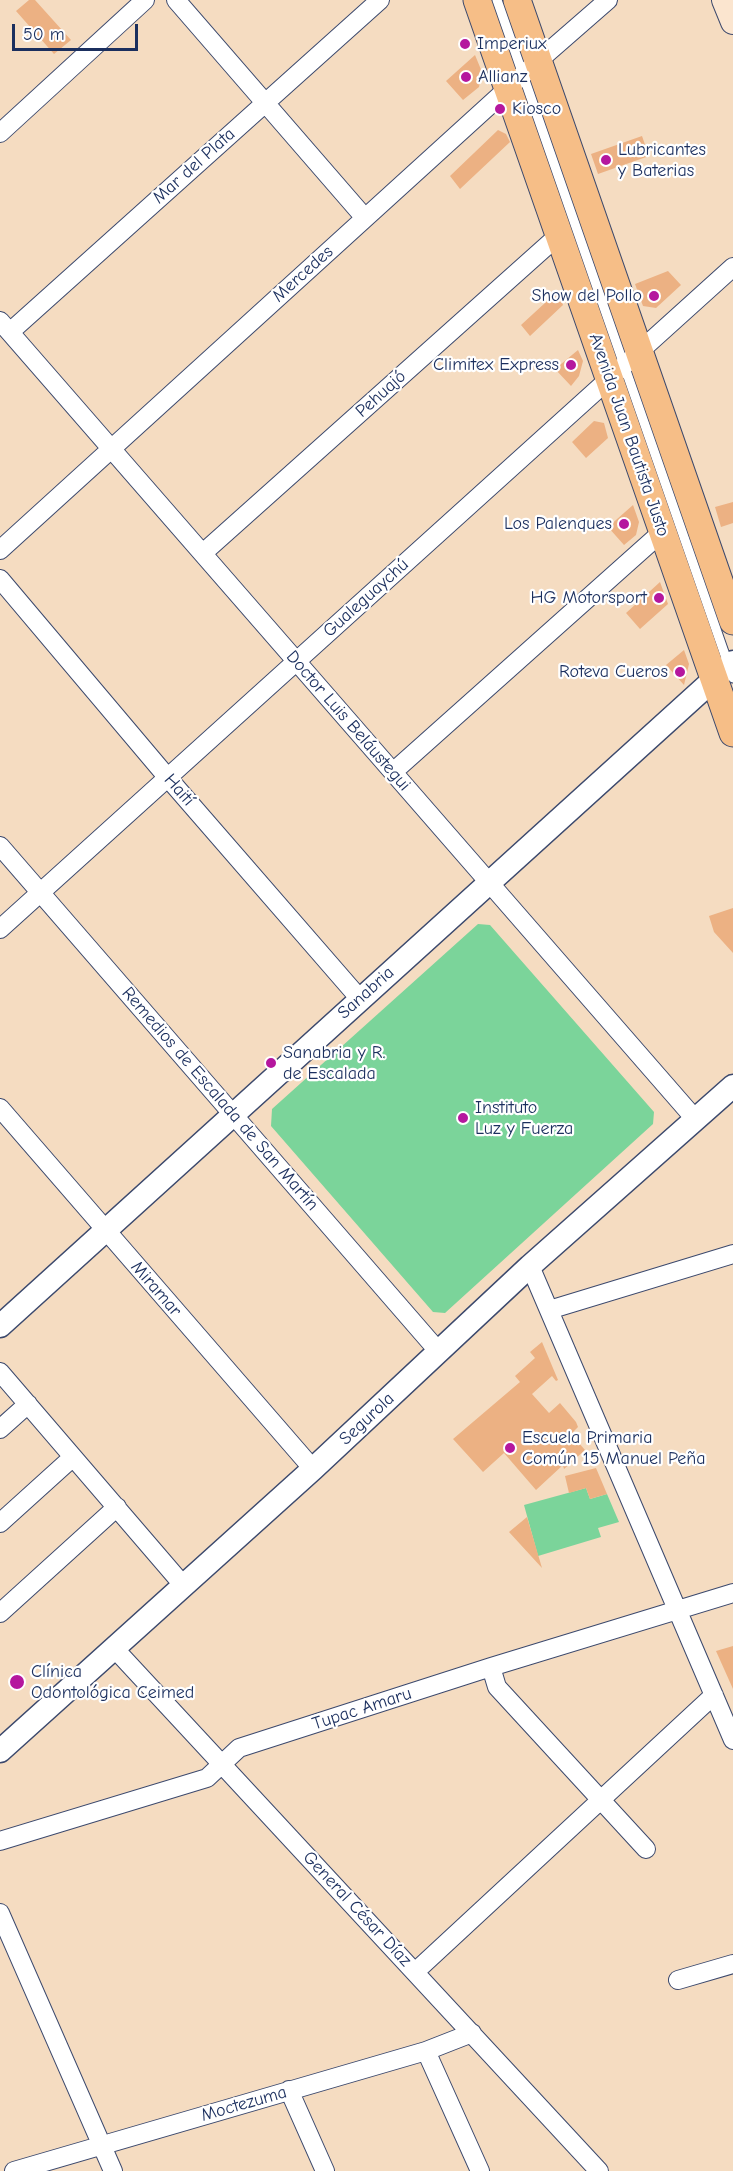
<!DOCTYPE html>
<html>
<head>
<meta charset="utf-8">
<style>
  body { margin:0 }
  #map { position:relative; width:733px; height:2171px; overflow:hidden; background:#f5dcc1; font-family:"Comic Neue",sans-serif }
  canvas { display:block }
  .scale { position:absolute; left:12px; top:24px; width:126px; height:27px; box-sizing:border-box; border:3px solid #1b2f5e; border-top:0; padding-left:8px; font-size:18px; line-height:21px; white-space:nowrap; color:#1b2f5e; -webkit-text-stroke:4px #fff; paint-order:stroke }
</style>
</head>
<body>
<div id="map">
<canvas width="733" height="2171"></canvas>
<div class="scale">50 m</div>
</div>
<script>
const ctx = document.querySelector('canvas').getContext('2d');
ctx.lineJoin = 'round';
function paint(path, color) { ctx.fillStyle = color; ctx.fill(path, 'evenodd'); }
const poly = rows => new Path2D(rows.map(r => 'M' + r).join(''));
function strokePath(path, color, width, dash) { ctx.strokeStyle = color; ctx.lineWidth = width; ctx.lineCap = dash ? 'butt' : 'round'; ctx.setLineDash(dash || []); ctx.stroke(path); }
function drawText(font, color, halo, rows, align = 'center') {
  ctx.font = font + ' "Comic Neue",sans-serif'; ctx.lineWidth = 4.5; ctx.setLineDash([]); ctx.textBaseline = 'middle'; ctx.strokeStyle = halo; ctx.fillStyle = color; for (const [text, x, y, turn = 0] of rows) {
    ctx.save(); ctx.translate(x, y); ctx.rotate((+turn || 0) * Math.PI / 180); ctx.textAlign = isNaN(turn) ? turn : align; if (halo) ctx.strokeText(text, 0, 0); ctx.fillText(text, 0, 0); ctx.restore();
  }
}
paint(poly([
  [478,924,490,925,654,1112,653,1124,445,1313,433,1312,271,1126,272,1109],
  [586,1488,590,1499,607,1494,619,1522,598,1528,601,1537,538,1556,524,1505]
]), '#7bd49a');
paint(poly([
  [29,0,35,0,71,40,54,54,16,11],
  [475,55,482,72,479,87,463,100,446,81],
  [498,130,506,134,510,142,460,189,450,176],
  [642,136,649,156,598,174,591,154],
  [668,271,681,285,656,308,643,306,635,284],
  [558,291,563,305,530,336,521,325],
  [578,350,583,361,579,376,571,386,555,369],
  [594,421,604,423,608,438,586,458,572,442],
  [733,502,733,523,721,527,715,507],
  [633,505,639,522,636,535,624,545,608,527],
  [660,582,668,604,640,629,626,613],
  [684,650,689,664,684,685,666,665],
  [733,908,733,953,714,932,709,916],
  [542,1342,558,1380,556,1381,552,1376,532,1394,549,1413,560,1403,576,1422,578,1427,571,1434,585,1450,564,1469,563,1465,536,1490,504,1453,483,1472,453,1439,520,1382,515,1376,535,1358,530,1352],
  [596,1468,607,1494,590,1499,586,1488,569,1493,565,1476],
  [527,1517,542,1568,509,1532],
  [733,1646,733,1689,716,1651]
]), '#ecb183');
const service = poly([
  [497,0,733,678]
]);
const minor = poly([
  [176,0,365,218],
  [0,133,145,0],
  [0,321,696,1120],
  [10,332,380,0],
  [0,550,538,61,608,0],
  [203,553,560,234],
  [0,579,168,778,360,999],
  [393,772,662,532],
  [0,846,439,1352],
  [0,929,733,267],
  [0,1108,313,1469],
  [530,1266,733,1740],
  [549,1310,733,1254],
  [0,1372,183,1585],
  [0,1429,28,1404],
  [0,1523,73,1457],
  [0,1613,117,1507],
  [114,1648,599,2171],
  [491,1667,497,1687,646,1849],
  [0,1841,207,1778,239,1748,491,1667,733,1593],
  [0,1913,113,2171],
  [415,1972,714,1695],
  [678,1980,733,1964],
  [426,2051,480,2171],
  [289,2090,325,2171],
  [14,2171,426,2051,472,2033]
]);
const tertiary = poly([
  [0,1326,733,662],
  [0,1751,313,1469,530,1266,733,1086]
]);
const secondary = poly([
  [724,0,733,22]
]);
const primary = poly([
  [477,0,733,733],
  [517,0,733,621]
]);
strokePath(service, '#3c496d', 11);
strokePath(minor, '#3c496d', 20);
strokePath(tertiary, '#3c496d', 25);
strokePath(secondary, '#3c496d', 26);
strokePath(primary, '#3c496d', 29);
strokePath(service, '#fff', 9);
strokePath(minor, '#fff', 18);
strokePath(tertiary, '#fff', 22);
strokePath(secondary, '#fbe5cf', 24);
strokePath(primary, '#f6be87', 27);
for (const [x, y, r, color] of [
  [465,44,6,"#b5179e"],
  [466,77,6,"#b5179e"],
  [500,109,6,"#b5179e"],
  [606,160,6,"#b5179e"],
  [654,296,6,"#b5179e"],
  [571,365,6,"#b5179e"],
  [624,524,6,"#b5179e"],
  [659,598,6,"#b5179e"],
  [680,672,6,"#b5179e"],
  [271,1063,6,"#b5179e"],
  [463,1118,6,"#b5179e"],
  [510,1448,6,"#b5179e"],
  [17,1682,8,"#b5179e"]
]) { const dot = new Path2D(); dot.arc(x, y, r, 0, 2 * Math.PI); ctx.fillStyle = color; ctx.fill(dot); strokePath(dot, '#fff', 2); }
drawText('18px', '#1b2f5e', '#fff', [
  ["Imperiux",477,44],
  ["Allianz",478,77],
  ["Kiosco",512,109],
  ["Lubricantes",618,150],
  ["y Baterias",618,171],
  ["Show del Pollo",642,296,"right"],
  ["Climitex Express",559,365,"right"],
  ["Los Palenques",612,524,"right"],
  ["HG Motorsport",647,598,"right"],
  ["Roteva Cueros",668,672,"right"],
  ["Sanabria y R.",283,1053],
  ["de Escalada",283,1074],
  ["Instituto",475,1108],
  ["Luz y Fuerza",475,1129],
  ["Escuela Primaria",522,1438],
  ["Común 15 Manuel Peña",522,1459],
  ["Clínica",31,1672],
  ["Odontológica Ceimed",31,1693]
], 'left');
drawText('18px', '#1b2f5e', '#fff', [
  ["Mar del Plata",194,166,-42],
  ["Mercedes",303,274,-42],
  ["Pehuajó",381,394,-42],
  ["Avenida Juan Bautista Justo",629,435,71],
  ["Gualeguaychú",366,598,-42],
  ["Doctor Luis Beláustegui",348,721,49],
  ["Haití",179,790,49],
  ["Sanabria",366,993,-42],
  ["Remedios de Escalada de San Martín",220,1099,49],
  ["Miramar",156,1289,49],
  ["Segurola",367,1419,-43],
  ["Tupac Amaru",362,1709,-18],
  ["General César Díaz",357,1909,47],
  ["Moctezuma",244,2104,-16]
]);
</script>
</body>
</html>
